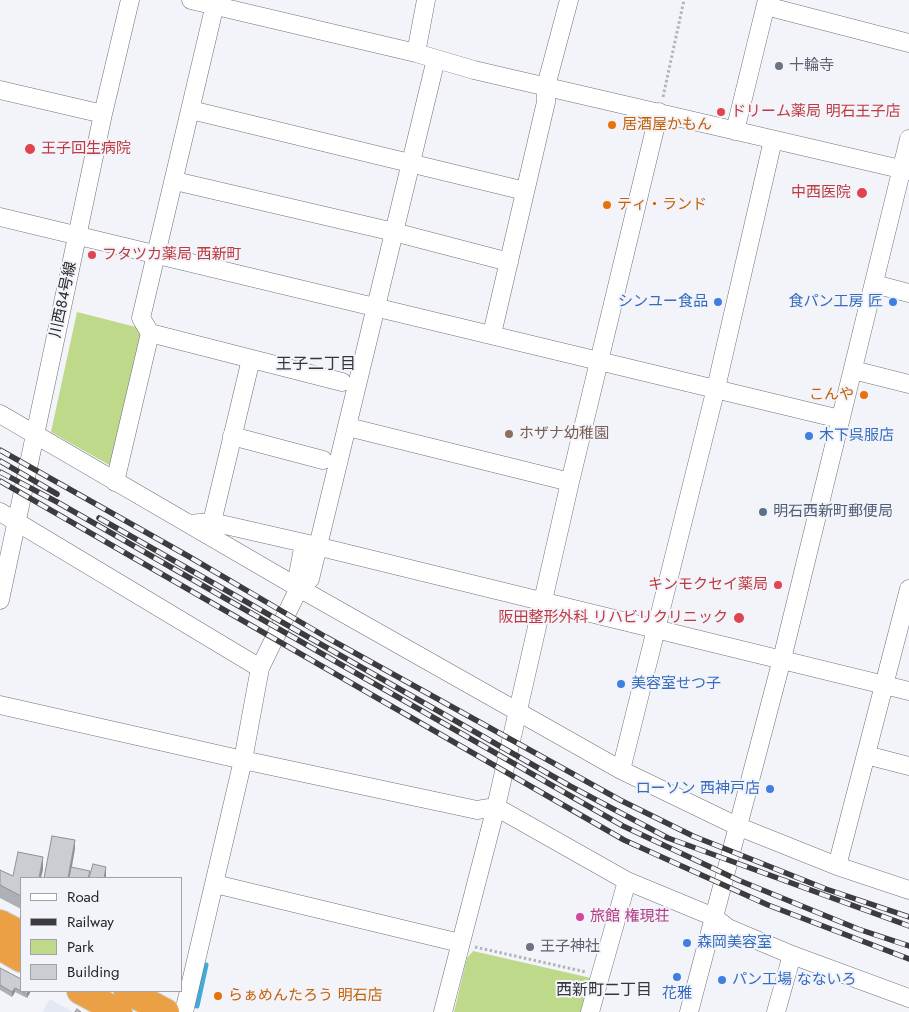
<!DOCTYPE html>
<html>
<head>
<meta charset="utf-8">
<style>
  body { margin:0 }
  #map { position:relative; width:909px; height:1012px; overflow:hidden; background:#f3f4fa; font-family:Jost,sans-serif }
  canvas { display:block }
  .legend { position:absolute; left:20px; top:877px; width:162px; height:115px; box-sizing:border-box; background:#f3f4fa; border:1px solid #a1a2a6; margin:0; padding:6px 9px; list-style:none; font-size:15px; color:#262628 }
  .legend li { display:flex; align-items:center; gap:10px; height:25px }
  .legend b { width:25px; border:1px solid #a1a2a6 }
</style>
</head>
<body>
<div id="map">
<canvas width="909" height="1012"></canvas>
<ul class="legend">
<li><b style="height:6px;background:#fff"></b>Road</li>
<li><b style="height:6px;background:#3c3c3e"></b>Railway</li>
<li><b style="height:14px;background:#bed98a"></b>Park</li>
<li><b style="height:14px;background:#cccdd3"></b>Building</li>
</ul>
</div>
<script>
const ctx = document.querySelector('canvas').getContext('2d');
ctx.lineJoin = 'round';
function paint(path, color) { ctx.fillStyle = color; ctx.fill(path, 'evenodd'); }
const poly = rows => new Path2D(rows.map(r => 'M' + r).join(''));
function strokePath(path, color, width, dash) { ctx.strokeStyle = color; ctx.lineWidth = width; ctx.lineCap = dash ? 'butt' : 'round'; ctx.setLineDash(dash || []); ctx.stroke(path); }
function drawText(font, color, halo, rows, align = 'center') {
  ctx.font = font + ' Jost,"Noto Sans JP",sans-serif'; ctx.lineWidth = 4; ctx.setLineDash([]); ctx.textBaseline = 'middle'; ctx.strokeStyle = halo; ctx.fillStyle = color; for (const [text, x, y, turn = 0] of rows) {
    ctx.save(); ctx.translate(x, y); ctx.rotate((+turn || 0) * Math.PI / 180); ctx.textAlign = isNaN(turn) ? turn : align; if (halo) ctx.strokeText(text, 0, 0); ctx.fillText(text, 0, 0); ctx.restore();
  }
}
paint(poly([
  [50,999,73,1012,42,1012]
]), '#e4e8f5');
paint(poly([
  [77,312,136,327,141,335,111,466,51,432],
  [473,951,591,978,581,1012,454,1012,467,958]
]), '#bed98a');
strokePath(poly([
  [197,1006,206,965]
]), '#3fabd6', 5);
const minor = poly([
  [191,0,416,53,474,70,909,171],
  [766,6,909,43],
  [416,53,426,0],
  [0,90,103,114],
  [191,110,525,191],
  [735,131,767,0],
  [175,181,394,232,509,262],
  [0,217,840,419],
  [874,284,909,293],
  [150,333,342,382],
  [492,334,546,102,546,86,569,0],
  [853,370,909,384],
  [0,414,299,588,621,770,737,826,837,866,909,890],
  [348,427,570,482],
  [232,436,323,460],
  [115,482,150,333,141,318,216,0],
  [0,512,260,668],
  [212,522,251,359],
  [189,524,212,522,304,543,909,691],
  [299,588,298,575,304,543],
  [0,600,103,114,130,0],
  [0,705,243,760,477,810,496,807,627,881,714,917,728,928,792,955,909,998],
  [866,755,909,766],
  [621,770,716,388,773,140],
  [837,866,909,589],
  [215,884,460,943],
  [184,1012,243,760,260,668,299,588,310,579,436,59],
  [443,1012,496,807,570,482,659,112],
  [590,1012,627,881],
  [689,1012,782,659,909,139],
  [776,1012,792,955]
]);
const highway = poly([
  [0,923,21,934],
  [0,947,21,959],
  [80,991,119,1012],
  [127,991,166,1012]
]);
strokePath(minor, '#707276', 19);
strokePath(highway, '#cfcfd0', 28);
strokePath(poly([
  [663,97,684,0],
  [475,947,586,972]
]), '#b3b4b8', 3, [2.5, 2.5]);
strokePath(minor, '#fff', 18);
strokePath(highway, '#eca045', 26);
const rail = poly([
  [0,450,188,556,326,637,620,800,693,836,826,889,909,917],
  [0,461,57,494],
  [0,472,57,502,623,826,738,880,858,929,909,946],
  [0,481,624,840,768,905,909,959],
  [99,518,570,786,668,838,909,926]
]);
strokePath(rail, '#3c3c3e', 5.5);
strokePath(rail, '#f3f4fa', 4, [11]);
paint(poly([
  [0,870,13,876,43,870,21,878,21,909,0,898],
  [0,968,21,991,31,991,27,998,15,992,12,997,0,990]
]), '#afb0b5');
paint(poly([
  [75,840,75,849,70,878,68,878],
  [43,857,43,870,41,878,39,878],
  [106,867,106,878,104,878],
  [15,988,15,992,12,997,12,992],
  [28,991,31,991,27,998,27,994]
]), '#8f9094');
const building = poly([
  [52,836,75,840,68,878,44,878,52,836],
  [18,852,43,857,39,878,21,878,21,896,0,885,0,870,13,876,18,852],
  [93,864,106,867,104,878,89,878,93,864],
  [71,867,90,871,88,878,69,878,71,867],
  [0,968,21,979,21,991,28,991,27,994,15,988,12,992,0,985,0,968],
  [77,1009,81,1012,75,1012,77,1009]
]);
paint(building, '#cccdd3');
strokePath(building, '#8f9094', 1);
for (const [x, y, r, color] of [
  [779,66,5,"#6b7280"],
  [721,112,5,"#e0444e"],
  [612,125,5,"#e8710a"],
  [30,149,6,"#e0444e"],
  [862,193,6,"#e0444e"],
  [607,205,5,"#e8710a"],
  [92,255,5,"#e0444e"],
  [718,302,5,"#3f7fe0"],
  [893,302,5,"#3f7fe0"],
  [864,395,5,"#e8710a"],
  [509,434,5,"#8d6e63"],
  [809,436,5,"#3f7fe0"],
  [763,512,5,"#5c6f8a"],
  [778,585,5,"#e0444e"],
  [739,618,6,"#e0444e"],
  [621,684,5,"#3f7fe0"],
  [770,789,5,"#3f7fe0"],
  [580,917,5,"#d1479c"],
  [687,943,5,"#3f7fe0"],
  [530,947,5,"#6b7280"],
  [677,977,5,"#3f7fe0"],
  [722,980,5,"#3f7fe0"],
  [218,996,5,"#e8710a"]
]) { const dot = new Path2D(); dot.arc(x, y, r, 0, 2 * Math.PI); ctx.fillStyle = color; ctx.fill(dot); strokePath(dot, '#f3f4fa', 2); }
drawText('15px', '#5b616d', '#f3f4fa', [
  ["十輪寺",789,66],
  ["王子神社",540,947]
], 'left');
drawText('15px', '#be3a42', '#f3f4fa', [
  ["ドリーム薬局 明石王子店",731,112],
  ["王子回生病院",41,149],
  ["中西医院",851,193,"right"],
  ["フタツカ薬局 西新町",102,255],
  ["キンモクセイ薬局",768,585,"right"],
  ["阪田整形外科 リハビリクリニック",728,618,"right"]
], 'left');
drawText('15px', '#c56008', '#f3f4fa', [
  ["居酒屋かもん",622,125],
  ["ティ・ランド",617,205],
  ["こんや",854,395,"right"],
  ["らぁめんたろう 明石店",228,996]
], 'left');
drawText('15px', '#262628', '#f3f4fa', [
  ["川西８４号線",64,300,-78]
]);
drawText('15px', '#366cbe', '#f3f4fa', [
  ["シンユー食品",708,302,"right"],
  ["食パン工房 匠",883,302,"right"],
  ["木下呉服店",819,436],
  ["美容室せつ子",631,684],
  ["ローソン 西神戸店",760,789,"right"],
  ["森岡美容室",697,943],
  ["パン工場 なないろ",732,980],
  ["花雅",677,994,"center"]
], 'left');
drawText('15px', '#785e54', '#f3f4fa', [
  ["ホザナ幼稚園",519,434]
], 'left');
drawText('15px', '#4e5e75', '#f3f4fa', [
  ["明石西新町郵便局",773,512]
], 'left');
drawText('15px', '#b23c85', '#f3f4fa', [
  ["旅館 権現荘",590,917]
], 'left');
drawText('16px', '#35363a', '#f3f4fa', [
  ["王子二丁目",316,365],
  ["西新町二丁目",604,991]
]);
</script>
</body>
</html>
